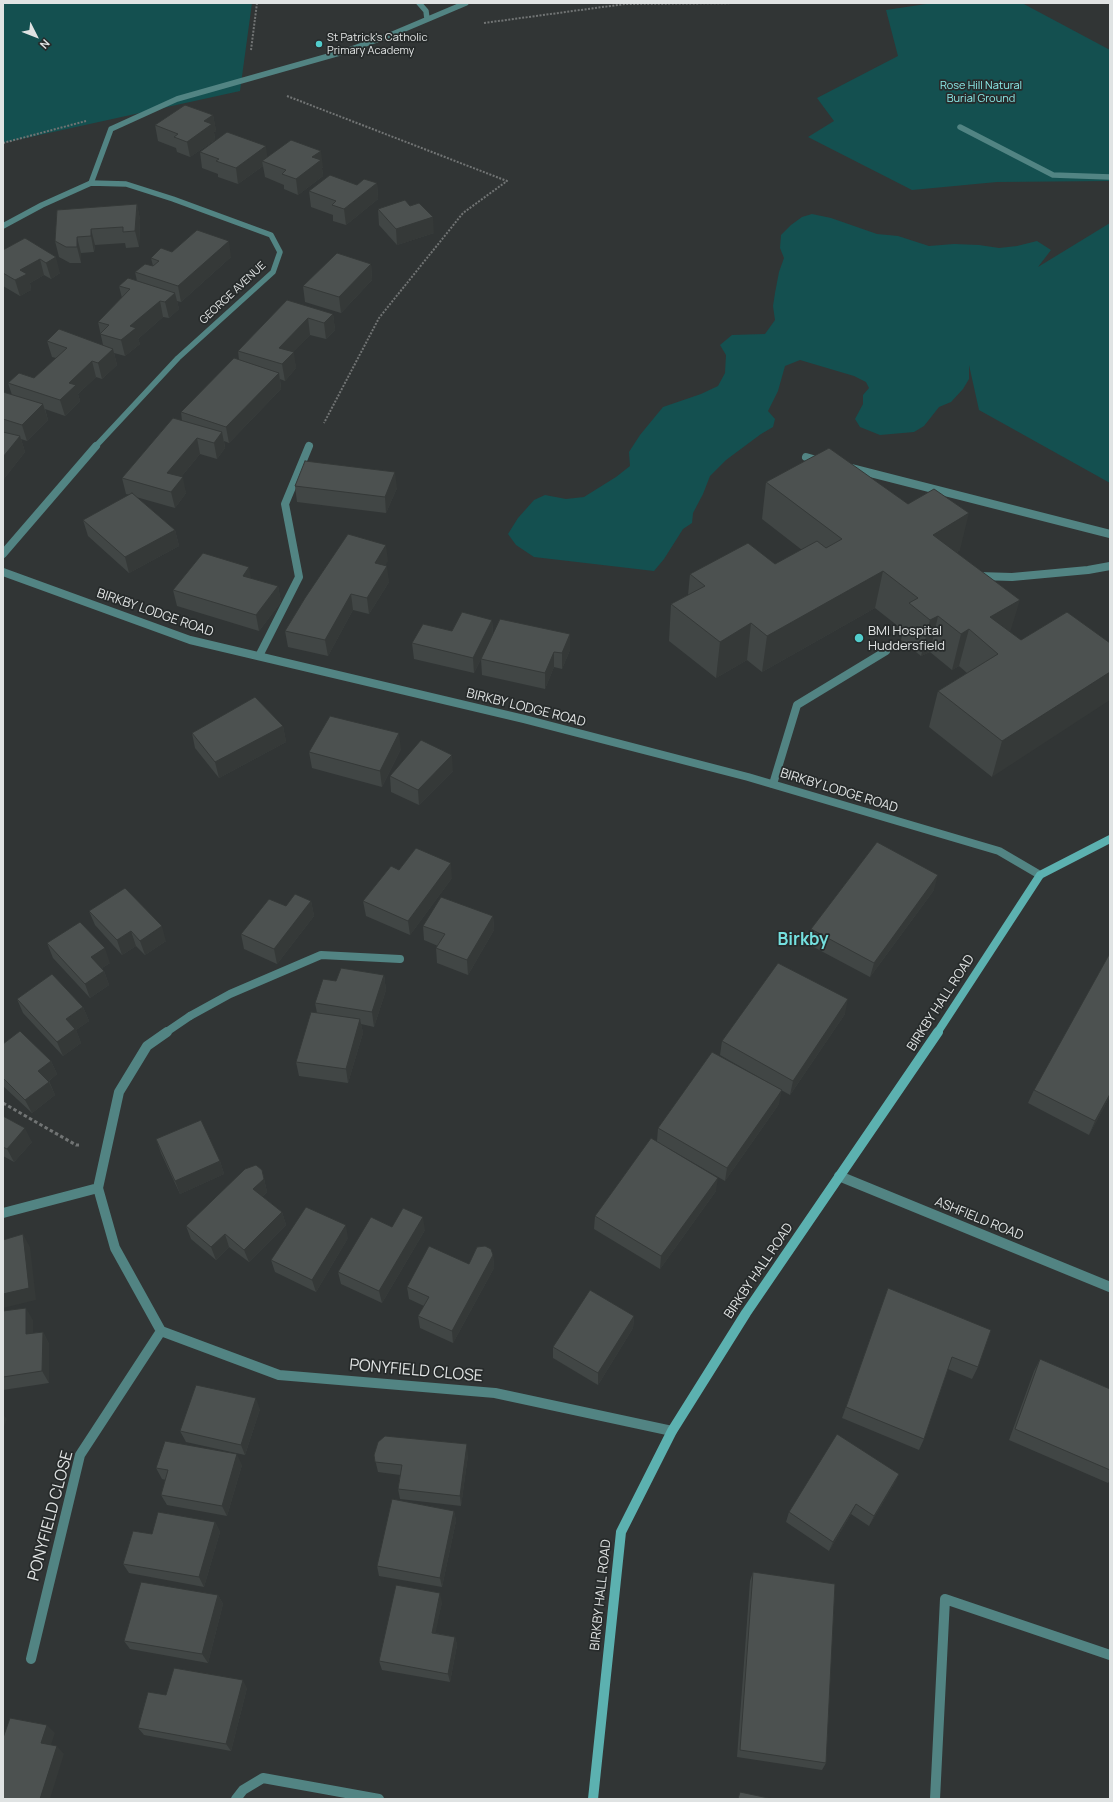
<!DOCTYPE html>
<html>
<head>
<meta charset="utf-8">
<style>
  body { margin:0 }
  #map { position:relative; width:1113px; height:1802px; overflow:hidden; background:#313535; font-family:Manrope,sans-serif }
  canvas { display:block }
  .frame { position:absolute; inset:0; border:4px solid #e0e3e3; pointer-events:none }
  .north { position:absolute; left:16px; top:16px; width:40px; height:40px; -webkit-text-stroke:3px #272b2b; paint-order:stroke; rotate:132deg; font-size:11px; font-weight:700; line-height:16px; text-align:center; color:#e0e3e3 }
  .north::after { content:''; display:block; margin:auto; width:14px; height:18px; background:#e0e3e3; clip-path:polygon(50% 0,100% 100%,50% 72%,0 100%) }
</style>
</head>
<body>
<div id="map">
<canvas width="1113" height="1802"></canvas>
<div class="frame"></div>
<div class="north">N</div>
</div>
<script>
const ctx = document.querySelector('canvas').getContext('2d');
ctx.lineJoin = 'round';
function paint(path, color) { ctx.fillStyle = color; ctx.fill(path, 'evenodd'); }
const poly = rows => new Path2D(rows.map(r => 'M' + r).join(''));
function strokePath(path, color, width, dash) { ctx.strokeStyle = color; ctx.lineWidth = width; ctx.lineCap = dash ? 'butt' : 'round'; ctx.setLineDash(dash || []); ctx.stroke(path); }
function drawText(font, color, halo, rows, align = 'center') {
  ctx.font = font + ' Manrope,sans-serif'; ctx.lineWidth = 3.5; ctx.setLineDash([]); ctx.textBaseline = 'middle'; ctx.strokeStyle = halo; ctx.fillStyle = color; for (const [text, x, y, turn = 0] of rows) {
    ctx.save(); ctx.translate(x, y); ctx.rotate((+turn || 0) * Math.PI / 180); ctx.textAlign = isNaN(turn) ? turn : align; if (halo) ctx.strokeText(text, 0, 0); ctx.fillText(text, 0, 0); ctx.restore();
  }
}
paint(poly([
  [3,3,252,3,240,91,3,143],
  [933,3,1022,3,1110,50,1110,181,997,182,912,190,808,137,834,121,817,98,898,56,886,10],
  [812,214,831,218,877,234,898,236,929,246,954,244,979,245,999,248,1017,246,1037,241,1051,250,1038,267,1110,223,1110,483,979,410,969,365,969,379,963,389,951,402,939,407,924,426,914,432,880,435,860,427,855,419,863,404,863,395,869,388,866,382,854,376,800,360,785,366,778,391,768,411,775,419,773,427,761,434,726,460,710,476,703,494,693,513,692,523,683,529,664,559,654,571,534,557,516,545,508,534,518,518,534,500,545,495,566,499,584,497,616,477,630,466,629,452,640,435,663,407,701,394,718,386,725,373,726,355,720,345,732,335,765,334,775,320,773,306,775,293,779,272,784,258,780,248,781,235,791,225,802,217]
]), '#145050');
strokePath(poly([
  [484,23,625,4,744,3],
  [251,50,257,3],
  [287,96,507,181,463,213,379,318,324,423],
  [3,143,86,121]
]), '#717474', 2, [2, 1.5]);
strokePath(poly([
  [3,1103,76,1145,79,1145]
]), '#717474', 3, [3.5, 2.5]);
strokePath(poly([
  [419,3,426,11,427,19],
  [960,127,1053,175,1110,177],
  [91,183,111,129,177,99,343,52,388,36,466,3]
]), '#528483', 5.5);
strokePath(poly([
  [806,457,820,461],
  [851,468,1110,534],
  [978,576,1012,577,1088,570,1110,566],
  [773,784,797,705,886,651],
  [190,1016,230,994,321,955,400,959]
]), '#528483', 8);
strokePath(poly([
  [236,1799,243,1790,263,1778,379,1799],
  [935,1799,945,1599,1110,1655]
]), '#528483', 10);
strokePath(poly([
  [3,226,42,205,91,183,126,184,173,199,271,235,280,252,273,272,178,358,95,447]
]), '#528483', 5.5);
strokePath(poly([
  [3,554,96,446],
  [3,572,190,640,524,719,748,777,999,851,1040,875],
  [259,656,299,577,285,504,309,446],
  [165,1033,190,1016]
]), '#528483', 8);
strokePath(poly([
  [167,1032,147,1046,119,1092,98,1188,115,1248,161,1331,279,1375,495,1393,672,1431],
  [839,1176,1110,1287],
  [3,1213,98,1188],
  [31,1659,80,1455,161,1331]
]), '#528483', 10);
strokePath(poly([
  [937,1033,1040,875,1110,839]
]), '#5cb1b0', 8);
strokePath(poly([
  [593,1799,621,1532,672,1431,746,1313,938,1032]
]), '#5cb1b0', 10);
paint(poly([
  [213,115,216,131,214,132,215,140,190,157,177,152,176,148,158,141,155,125],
  [200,152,267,158,323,167,322,168,323,176,298,195,284,189,284,185,265,177,263,166,238,184,218,177,218,174,202,168],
  [377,183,378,199,346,225,333,221,333,215,311,207,309,191],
  [137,204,140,220,139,247,126,248,125,243,95,245,94,252,81,253,81,263,70,263,59,257,55,241],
  [410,206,434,233,397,245,379,225,378,209],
  [25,238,60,273,51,279,44,275,30,283,31,290,20,296,3,286,3,250],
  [172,252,231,257,181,302,177,301,179,309,169,318,163,317,138,339,140,344,125,356,114,353,117,365,102,379,96,377,78,394,80,401,65,416,45,409,48,420,27,441,21,439,25,452,3,480,3,392,12,395,8,383,34,378,56,358,52,357,47,341,103,345,98,322,122,298,119,286,137,281,135,272,153,266,151,258],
  [371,264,372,280,341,313,305,302,303,286],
  [333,314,335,330,326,339,310,335,293,352,296,368,285,381,280,379,281,389,229,443,224,441,225,448,217,459,200,454,181,477,186,493,175,508,136,497,175,530,179,546,129,573,88,536,83,520,130,495,126,494,122,478,182,421,181,412,239,360,238,351,263,325],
  [766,482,960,550,957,552,1010,633,1021,640,1067,612,992,777,929,727,938,691,967,673,959,666,952,670,930,652,921,656,901,640,903,630,875,608,762,672,747,660,716,678,669,641,671,604,688,595,690,574,775,564,802,550,762,519],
  [295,486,397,488,386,513,297,502],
  [388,561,385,565,389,582,369,614,353,610,328,656,288,647,285,631],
  [278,586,281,602,259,631,177,606,173,590],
  [492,620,493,634,570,634,570,650,562,669,554,667,545,689,482,675,481,659,485,651,474,673,414,659,412,643],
  [283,726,286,742,219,778,195,748,192,733],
  [401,749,382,787,312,768,309,752],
  [453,771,419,805,391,792,390,776],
  [452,878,410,935,366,916,363,901],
  [934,890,870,977,808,944,811,929],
  [311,901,314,916,277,964,244,949,241,934,286,906],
  [89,911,166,941,145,955,136,946,122,955,95,925],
  [493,916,494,930,468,975,437,963,436,948,438,946,424,940,423,926],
  [47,943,110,963,102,968,104,971,109,985,90,998,53,958],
  [384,975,386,990,374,1027,361,1024,363,1033,348,1083,299,1076,296,1062,317,1013,315,1003,336,981],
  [17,999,83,1007,89,1021,76,1030,81,1043,63,1056,23,1013],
  [845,1014,790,1095,720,1055,722,1041],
  [3,1044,51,1061,57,1074,49,1081,55,1095,32,1113,3,1086],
  [1034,1090,1110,1096,1089,1135,1028,1103],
  [779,1104,725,1181,668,1148,716,1191,660,1269,594,1229,595,1216,657,1141,658,1128],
  [3,1116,32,1142,14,1162,3,1156],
  [156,1139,220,1161,224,1174,180,1194,161,1153],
  [262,1170,267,1192,262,1197,282,1212,286,1225,249,1262,229,1247,216,1260,191,1239,186,1226],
  [392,1227,425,1230,382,1303,341,1284,338,1272],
  [348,1238,316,1292,275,1272,271,1260],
  [493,1255,494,1268,453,1343,420,1328,418,1316,424,1306,409,1299,407,1287],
  [888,1288,978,1367,972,1379,948,1369,924,1439,919,1450,842,1418],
  [3,1311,33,1320,33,1333,43,1332,49,1344,49,1383,3,1390],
  [634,1316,633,1328,598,1385,553,1358,553,1347],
  [1040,1359,1110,1389,1110,1480,1108,1483,1009,1440,1034,1371],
  [260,1409,245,1455,186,1442,180,1431],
  [374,1455,468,1455,461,1506,400,1499,398,1489,400,1475,378,1472],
  [242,1465,227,1516,167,1505,161,1495,166,1480,162,1479,156,1468],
  [899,1474,894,1484,869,1526,851,1514,829,1551,786,1522,789,1512],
  [454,1511,456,1521,442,1587,379,1576,377,1566],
  [215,1522,220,1532,204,1587,129,1573,123,1564,152,1534],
  [753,1572,826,1763,822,1770,737,1757,750,1581],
  [218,1595,223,1604,208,1663,130,1649,124,1641],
  [442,1602,435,1633,455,1637,457,1645,450,1682,382,1670,379,1661],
  [247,1688,231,1751,144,1735,138,1728,166,1695]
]), '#414645');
paint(poly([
  [213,115,216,131,214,132,215,140,190,157,187,142,204,121],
  [266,146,268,162,262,161,263,166,238,184,236,168],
  [321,151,323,167,322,168,323,176,298,195,296,179,312,157],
  [377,183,378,199,346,225,344,209],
  [137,204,140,220,139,247,135,231],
  [433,217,434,233,397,245,396,229],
  [91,229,95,245,94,252,91,236],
  [77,237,81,253,81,263,77,247],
  [229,241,231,257,181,302,178,286],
  [56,257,60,273,51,279,46,263],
  [40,259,44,275,30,283,31,290,20,296,15,280,20,270],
  [371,264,372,280,341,313,339,297],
  [175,293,179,309,169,318,165,302],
  [160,301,163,317,138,339,140,344,125,356,121,340,130,326],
  [333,314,335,330,326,339,324,323],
  [308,318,310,335,282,364,279,348],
  [113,349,117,365,102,379,98,363],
  [294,352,296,368,285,381,282,364],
  [92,361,96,377,78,394,80,401,65,416,60,400,69,383],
  [279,373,281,389,229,443,226,427],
  [43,404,48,420,27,441,22,425],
  [222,432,225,448,217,459,214,443],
  [20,436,25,452,3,480,3,457],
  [197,438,200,454,171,489,167,473],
  [395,472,397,488,386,513,385,497],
  [183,477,186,493,175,508,171,492],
  [969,513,960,550,925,572,933,535],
  [175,530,179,546,129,573,125,557],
  [386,545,388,561,377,579,375,563],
  [387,566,389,582,369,614,367,598],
  [249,567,252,583,243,576],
  [883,571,875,608,762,672,767,636],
  [278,586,281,602,259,631,256,615],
  [351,594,353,610,328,656,325,640],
  [1020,600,1009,636,990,617],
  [938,616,930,652,921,656,930,620],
  [492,620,493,635,474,673,473,658],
  [751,623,747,660,716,678,720,642],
  [969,629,959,666,952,670,961,634],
  [570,634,570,650,562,669,562,653],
  [554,652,554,667,545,689,545,673],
  [1110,672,1110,700,992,777,1002,741],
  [283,726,286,742,219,778,215,762],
  [399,733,401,749,382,787,380,771],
  [452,755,453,771,419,805,418,790],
  [451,863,452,878,410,935,408,921],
  [938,875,934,890,870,977,874,963],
  [311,901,314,916,277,964,274,949],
  [493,916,494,930,468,975,467,960],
  [162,926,166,941,145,955,140,941],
  [131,931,136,946,122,955,117,940],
  [105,948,110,963,97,971,91,957],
  [104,971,109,985,90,998,85,984],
  [384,975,386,990,374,1027,372,1012],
  [848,999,845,1014,790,1095,793,1081],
  [83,1007,89,1021,76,1030,81,1043,63,1056,57,1042,66,1019],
  [360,1019,363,1033,348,1083,346,1069],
  [51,1061,57,1074,44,1085,38,1071],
  [49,1082,55,1095,32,1113,25,1100],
  [782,1090,779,1104,725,1181,727,1168],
  [1110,1094,1110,1096,1089,1135,1095,1121],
  [25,1128,32,1142,14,1162,7,1149],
  [220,1161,224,1174,180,1194,175,1181],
  [262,1170,267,1192,257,1202,253,1189],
  [718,1178,716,1191,660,1269,661,1256],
  [282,1212,286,1225,249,1262,244,1250],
  [423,1217,425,1230,382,1303,379,1291],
  [346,1225,348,1238,316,1292,312,1280],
  [23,1234,30,1247,36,1300,3,1308,3,1294],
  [225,1234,229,1247,216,1260,211,1247],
  [493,1255,494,1268,453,1343,452,1331],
  [26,1308,33,1320,33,1346,26,1334],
  [634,1316,633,1328,598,1385,598,1373],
  [43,1332,49,1344,49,1383,42,1371],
  [256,1398,260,1409,245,1455,241,1445],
  [3,1414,7,1419,3,1430],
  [467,1444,468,1455,461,1506,460,1496],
  [237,1454,242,1465,227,1516,222,1506],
  [899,1474,894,1484,869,1526,874,1516],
  [856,1504,851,1514,829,1551,833,1542],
  [454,1511,456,1521,442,1587,440,1578],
  [215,1522,220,1532,204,1587,199,1577],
  [440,1593,442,1602,434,1641,432,1633],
  [218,1595,223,1604,208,1663,202,1654],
  [455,1637,457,1645,450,1682,448,1674],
  [243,1680,247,1688,231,1751,226,1744],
  [47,1725,55,1733,49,1751,41,1743],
  [57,1746,64,1754,50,1799,40,1799]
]), '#353938');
const building = poly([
  [185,105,213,115,204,121,212,124,187,142,174,137,178,134,155,125,185,105],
  [227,132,266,146,236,168,216,161,219,159,200,152,227,132],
  [291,140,321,151,312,157,321,160,296,179,282,174,286,170,262,161,291,140],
  [330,175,357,185,364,179,377,183,344,209,332,205,336,201,309,191,330,175],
  [405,200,410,206,419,203,433,217,396,229,378,209,405,200],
  [137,204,135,231,123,232,123,227,91,229,91,236,77,237,77,247,66,247,55,241,57,210,137,204],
  [197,230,229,241,178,286,135,272,145,264,153,266,159,261,151,258,161,248,172,252,197,230],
  [25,238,56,257,46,263,40,259,20,270,27,274,15,280,3,273,3,250,25,238],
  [337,253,371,264,339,297,303,286,337,253],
  [128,278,175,293,165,302,160,301,130,326,136,328,121,340,100,334,109,325,98,322,130,289,119,286,128,278],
  [287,300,333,314,324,323,308,318,279,348,294,352,282,364,238,351,287,300],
  [59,329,113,349,98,363,92,361,69,383,76,385,60,400,8,383,19,373,34,378,67,348,47,341,59,329],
  [234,358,279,373,226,427,181,412,234,358],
  [3,392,43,404,22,425,3,419,3,392],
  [173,418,222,432,214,443,197,438,167,473,183,477,171,492,122,478,173,418],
  [3,432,20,436,3,457,3,432],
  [829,448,908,504,934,489,969,513,933,535,1020,600,990,617,1021,640,1067,612,1110,643,1110,672,1002,741,938,691,998,654,969,629,961,634,938,616,930,620,909,603,918,598,883,571,767,636,751,623,720,642,671,604,705,586,690,574,748,543,775,564,817,541,826,548,842,539,766,482,829,448],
  [305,461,395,472,385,497,295,486,305,461],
  [132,493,175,530,125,557,83,520,132,493],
  [348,534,386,545,375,563,387,566,367,598,351,594,325,640,285,631,305,598,348,534],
  [203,553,249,567,243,576,278,586,256,615,173,590,203,553],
  [462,612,492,620,473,658,412,643,423,624,452,631,462,612],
  [500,619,570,634,562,653,554,652,545,673,481,659,500,619],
  [255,697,283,726,215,762,192,733,255,697],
  [330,716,399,733,380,771,309,752,330,716],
  [421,740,452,755,418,790,390,776,421,740],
  [877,842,938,875,874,963,811,929,877,842],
  [416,848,451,863,408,921,363,901,391,866,399,870,416,848],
  [125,888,162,926,140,941,131,931,117,940,89,911,125,888],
  [295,894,311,901,274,949,241,934,269,899,286,906,295,894],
  [441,897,493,916,467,960,436,948,445,934,423,926,441,897],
  [80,922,105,948,91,957,104,971,85,984,47,943,80,922],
  [1110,953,1110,1094,1095,1121,1034,1090,1110,953],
  [778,963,848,999,793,1081,722,1041,778,963],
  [341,968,384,975,372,1012,315,1003,323,979,336,981,341,968],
  [52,974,83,1007,66,1019,75,1029,57,1042,17,999,52,974],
  [311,1012,360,1019,346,1069,296,1062,311,1012],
  [20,1031,51,1061,38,1071,49,1082,25,1100,3,1078,3,1044,20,1031],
  [712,1052,782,1090,727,1168,658,1128,712,1052],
  [3,1116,25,1128,7,1149,3,1147,3,1116],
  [201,1120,220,1161,175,1181,156,1139,201,1120],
  [651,1138,718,1178,661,1256,595,1216,651,1138],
  [256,1165,262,1170,264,1179,253,1189,282,1212,244,1250,225,1234,211,1247,186,1226,245,1169,256,1165],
  [306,1207,346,1225,312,1280,271,1260,306,1207],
  [403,1208,423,1217,379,1291,338,1272,371,1217,392,1227,403,1208],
  [23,1234,29,1288,3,1294,3,1240,23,1234],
  [429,1246,469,1264,477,1247,485,1246,491,1249,493,1255,452,1331,418,1316,429,1297,407,1287,429,1246],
  [888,1288,991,1330,978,1367,952,1357,924,1439,846,1407,888,1288],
  [590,1290,634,1316,598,1373,553,1347,590,1290],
  [26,1308,26,1334,43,1332,42,1371,3,1377,3,1311,26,1308],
  [1040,1359,1110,1389,1110,1470,1015,1429,1040,1359],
  [196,1385,256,1398,241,1445,180,1431,196,1385],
  [837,1434,899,1474,874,1516,856,1504,833,1542,789,1512,837,1434],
  [385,1436,467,1444,460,1496,398,1489,402,1465,375,1462,374,1455,378,1442,385,1436],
  [165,1441,237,1454,222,1506,161,1495,168,1470,156,1468,165,1441],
  [392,1499,454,1511,440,1578,377,1566,392,1499],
  [158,1512,215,1522,199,1577,123,1564,133,1531,152,1534,158,1512],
  [753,1572,835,1584,826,1763,740,1750,753,1572],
  [141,1582,218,1595,202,1654,124,1641,141,1582],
  [396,1585,440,1593,432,1633,455,1637,448,1674,379,1661,396,1585],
  [174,1668,243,1680,226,1744,138,1728,148,1692,166,1695,174,1668],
  [10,1718,47,1725,41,1743,57,1746,40,1799,3,1799,3,1738,10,1718],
  [740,1792,773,1799,738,1799,740,1792]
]);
paint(building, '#4c5150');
strokePath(building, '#353938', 1);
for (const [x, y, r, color] of [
  [319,44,4,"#52cdcc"],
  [859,638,5,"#52cdcc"]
]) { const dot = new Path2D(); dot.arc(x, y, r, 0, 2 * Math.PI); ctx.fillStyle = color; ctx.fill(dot); strokePath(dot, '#272b2b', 1.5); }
drawText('11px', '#e0e3e3', '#272b2b', [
  ["St Patrick's Catholic",327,38],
  ["Primary Academy",327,51]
], 'left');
drawText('11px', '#8beae8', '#272b2b', [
  ["Rose Hill Natural",981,86],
  ["Burial Ground",981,99]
]);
drawText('11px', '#e0e3e3', '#272b2b', [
  ["GEORGE AVENUE",233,293,-43]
]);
drawText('13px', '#e0e3e3', '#272b2b', [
  ["BIRKBY LODGE ROAD",155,613,19],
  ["BIRKBY LODGE ROAD",526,708,14],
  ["BIRKBY LODGE ROAD",839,791,17],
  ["BIRKBY HALL ROAD",941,1003,-57],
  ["ASHFIELD ROAD",979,1219,22],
  ["BIRKBY HALL ROAD",759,1271,-56],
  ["BIRKBY HALL ROAD",601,1595,-84]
]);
drawText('13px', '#e0e3e3', '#272b2b', [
  ["BMI Hospital",868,631],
  ["Huddersfield",868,646]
], 'left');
drawText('16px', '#e0e3e3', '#272b2b', [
  ["PONYFIELD CLOSE",416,1371,5],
  ["PONYFIELD CLOSE",51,1516,-75]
]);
drawText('bold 17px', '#74e0df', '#272b2b', [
  ["Birkby",803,940]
]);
</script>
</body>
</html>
